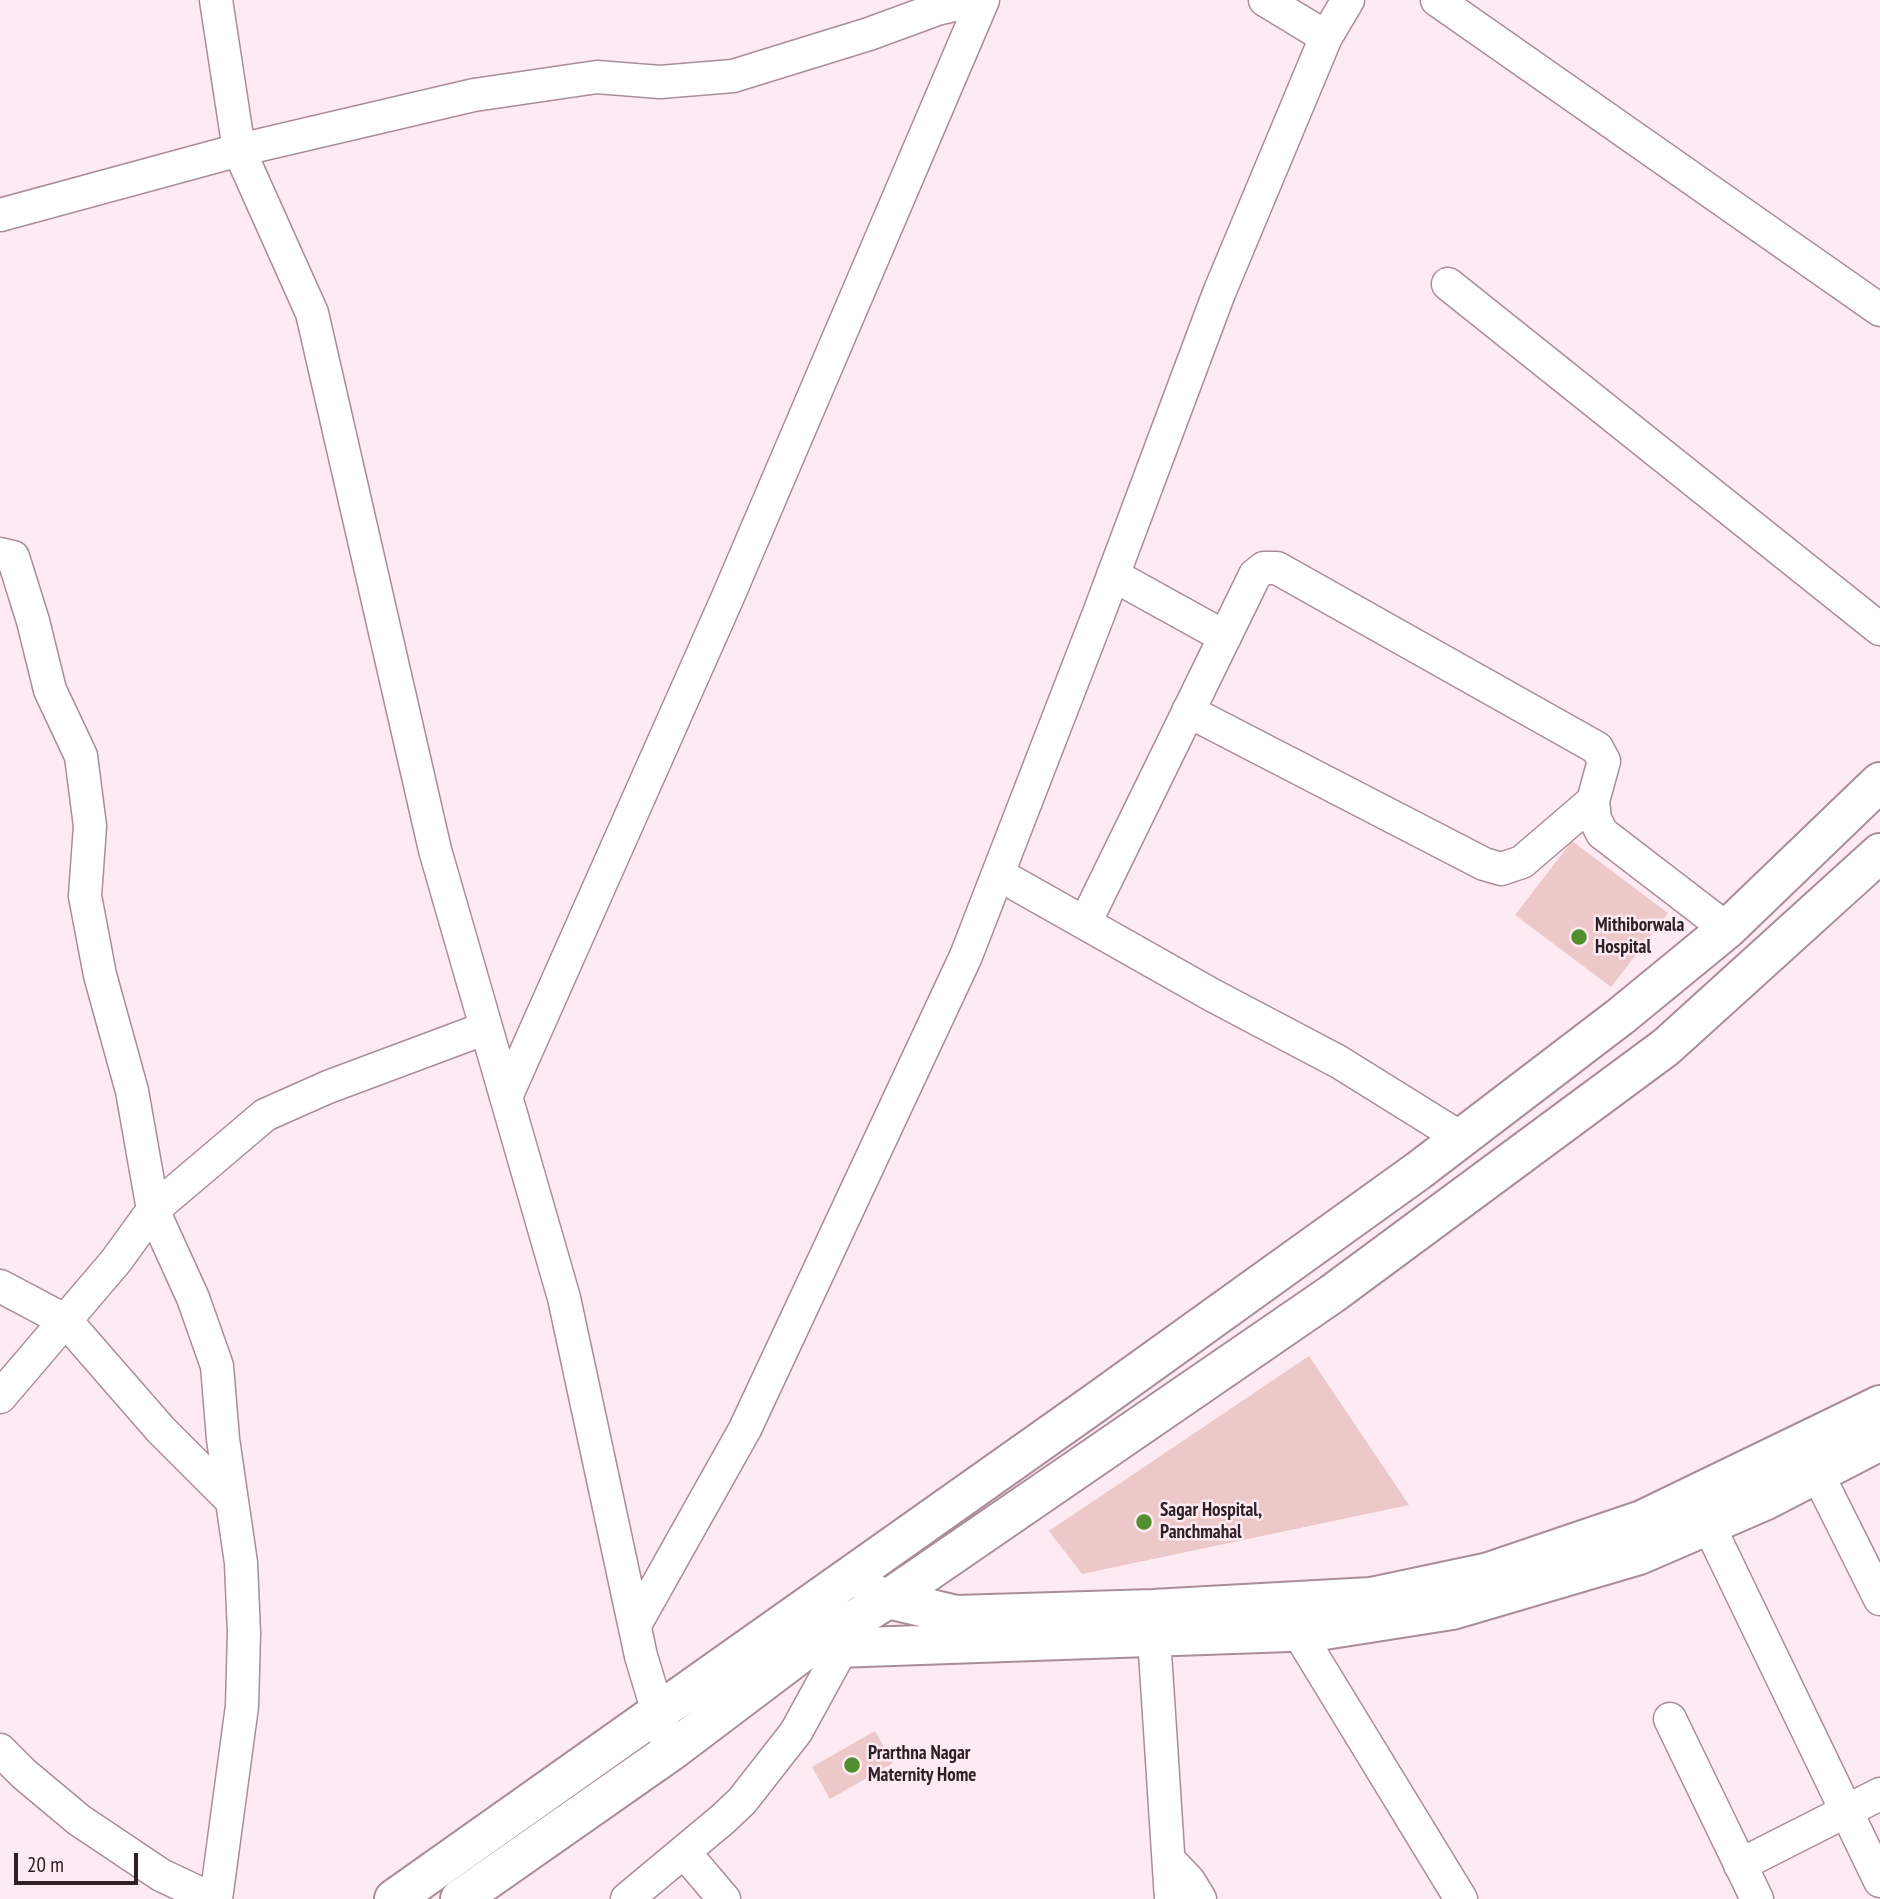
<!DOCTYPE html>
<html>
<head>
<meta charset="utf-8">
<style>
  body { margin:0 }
  #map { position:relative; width:1880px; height:1899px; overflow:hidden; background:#feeaf3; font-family:"PT Sans Narrow",sans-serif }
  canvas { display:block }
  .scale { position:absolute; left:14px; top:1853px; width:124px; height:32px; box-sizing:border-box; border:4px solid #2d2126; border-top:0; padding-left:9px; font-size:21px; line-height:24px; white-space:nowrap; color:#2d2126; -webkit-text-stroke:5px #feeaf3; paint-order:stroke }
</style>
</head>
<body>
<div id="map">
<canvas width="1880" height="1899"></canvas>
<div class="scale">20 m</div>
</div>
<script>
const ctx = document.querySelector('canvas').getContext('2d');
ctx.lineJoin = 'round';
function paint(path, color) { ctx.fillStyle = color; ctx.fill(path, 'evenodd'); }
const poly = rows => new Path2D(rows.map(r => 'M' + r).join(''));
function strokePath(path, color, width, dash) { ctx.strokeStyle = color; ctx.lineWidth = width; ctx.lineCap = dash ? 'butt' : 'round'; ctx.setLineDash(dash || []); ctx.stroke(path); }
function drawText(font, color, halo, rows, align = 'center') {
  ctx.font = font + ' "PT Sans Narrow",sans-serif'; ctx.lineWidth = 5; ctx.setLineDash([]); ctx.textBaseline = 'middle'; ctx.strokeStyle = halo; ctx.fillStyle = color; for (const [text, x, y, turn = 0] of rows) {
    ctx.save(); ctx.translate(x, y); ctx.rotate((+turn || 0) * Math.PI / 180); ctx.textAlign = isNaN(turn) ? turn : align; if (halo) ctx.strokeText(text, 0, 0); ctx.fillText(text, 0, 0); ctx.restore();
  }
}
paint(poly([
  [1572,841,1668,913,1611,987,1515,915],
  [1309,1356,1409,1505,1082,1574,1049,1531],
  [875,1731,893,1763,830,1799,812,1767]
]), '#edc8c8');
const street = poly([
  [216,0,239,150,312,313,435,850,564,1298,641,1656,670,1752],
  [1265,0,1326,37],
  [1437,0,1880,310],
  [0,215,239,150,474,95,597,77,660,82,733,76,869,34,937,9,976,0],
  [1448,284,1880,629],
  [0,554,13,557,33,621,50,690,81,756,90,826,85,896,100,975,132,1091,153,1210,193,1298,217,1366,223,1439,241,1563,244,1633,242,1706,216,1899],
  [1113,575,1225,637],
  [1188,711,1484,864,1501,869,1522,862,1593,801],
  [998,874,1212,995,1339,1062,1461,1138],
  [1085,923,1255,575,1264,568,1277,568,1597,748,1604,761,1593,801,1595,819,1602,833,1727,929],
  [506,1097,727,599,983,0],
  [0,1286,66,1321,161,1430,232,1501],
  [0,1397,116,1261,153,1210,265,1115,328,1087,486,1028],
  [1817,1473,1880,1599],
  [1708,1524,1880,1881],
  [635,1625,745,1429,966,956,1099,613,1219,293,1326,37,1348,0],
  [1298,1632,1461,1899],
  [1154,1637,1171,1899],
  [1670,1719,1757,1899],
  [0,1750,24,1774,79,1820,161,1875,212,1899],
  [684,1852,724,1899],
  [1169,1860,1189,1881,1200,1899],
  [1740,1865,1880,1794],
  [627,1899,723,1819,742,1801,796,1732,842,1648]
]);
const primary = poly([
  [872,1593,888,1599,956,1615,1153,1609,1371,1597,1489,1572,1642,1520,1880,1405],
  [808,1649,1318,1631,1452,1610,1639,1555,1764,1501,1880,1441],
  [394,1899,1095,1403,1418,1171,1621,1016,1727,929,1880,782],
  [460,1899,670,1752,805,1650,888,1599,1332,1294,1666,1047,1880,853]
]);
strokePath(street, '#aa8c9b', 35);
strokePath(primary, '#aa8c9b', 42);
strokePath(street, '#fff', 32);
strokePath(primary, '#fff', 38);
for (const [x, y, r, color] of [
  [1579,937,9,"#518e2d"],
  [1144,1522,9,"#518e2d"],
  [852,1765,9,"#518e2d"]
]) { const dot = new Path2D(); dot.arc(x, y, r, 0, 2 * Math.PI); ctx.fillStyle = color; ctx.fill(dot); strokePath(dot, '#feeaf3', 2.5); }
drawText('bold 19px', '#2d2126', '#feeaf3', [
  ["Mithiborwala",1595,926],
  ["Hospital",1595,948],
  ["Sagar Hospital,",1160,1511],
  ["Panchmahal",1160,1533],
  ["Prarthna Nagar",868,1754],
  ["Maternity Home",868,1776]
], 'left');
</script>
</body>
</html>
